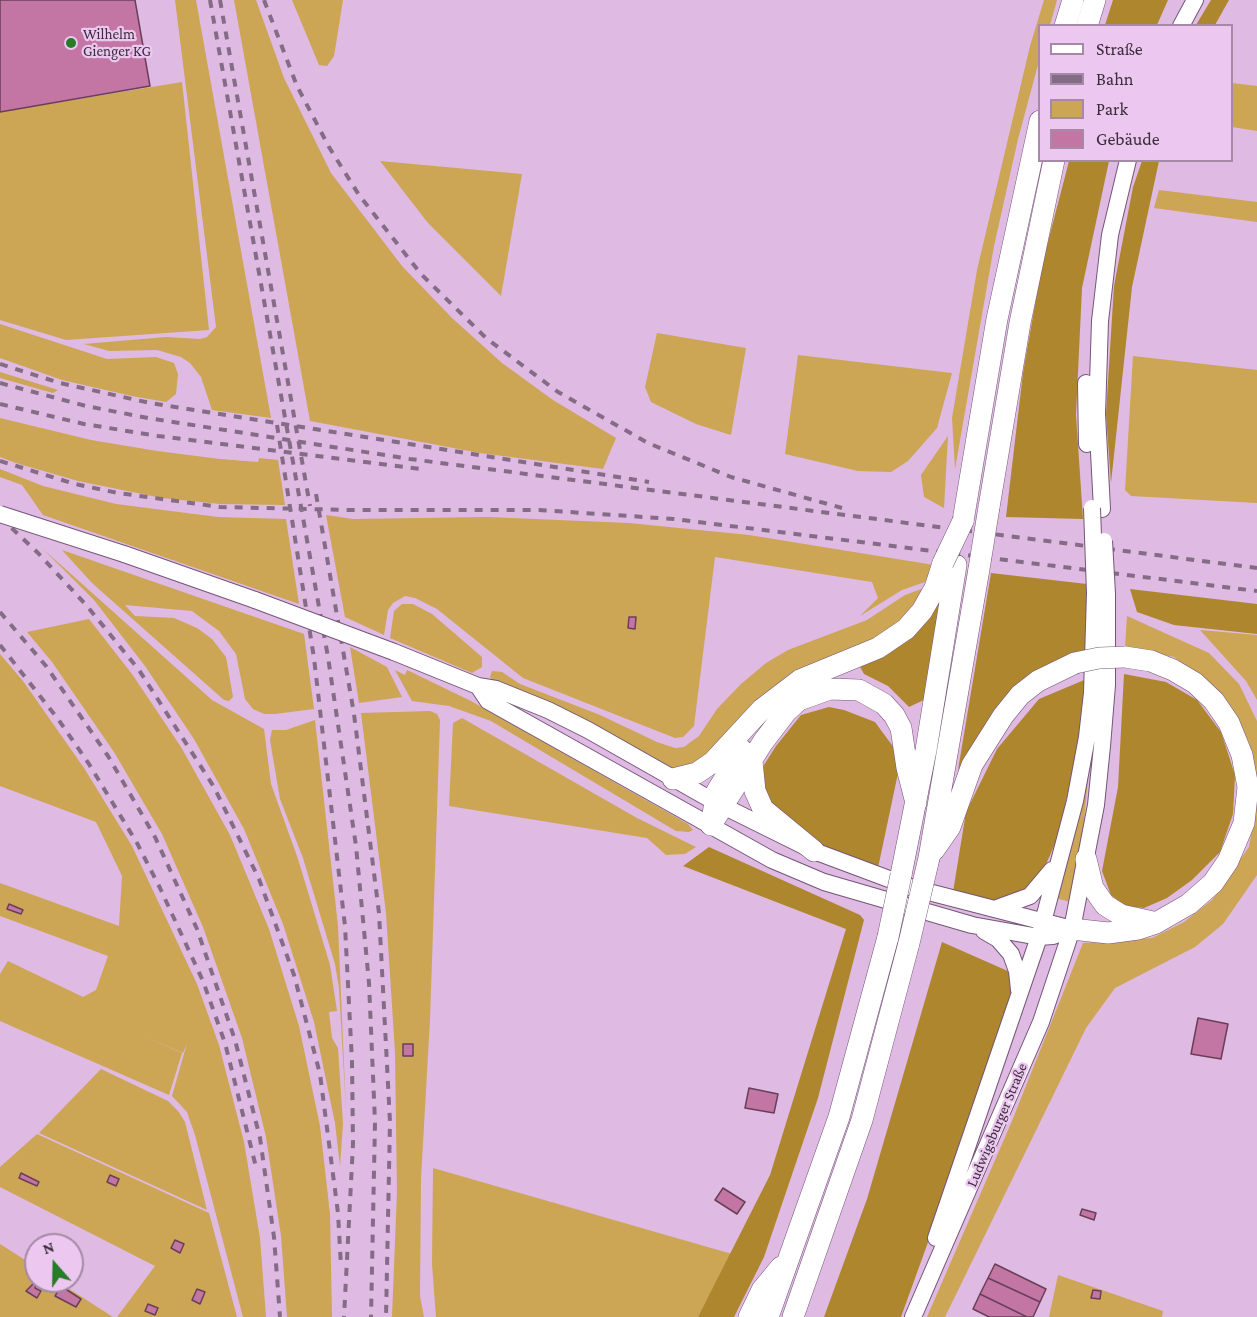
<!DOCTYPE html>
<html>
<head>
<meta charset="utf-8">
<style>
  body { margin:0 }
  #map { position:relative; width:1257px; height:1317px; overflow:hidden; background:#dfbae2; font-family:"Crimson Pro",serif }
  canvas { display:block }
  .legend { position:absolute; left:1038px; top:24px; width:195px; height:138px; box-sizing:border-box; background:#ecc7ef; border:2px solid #a589a7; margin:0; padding:8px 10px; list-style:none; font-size:18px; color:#3a2c3b }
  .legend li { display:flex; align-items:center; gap:12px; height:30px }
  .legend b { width:30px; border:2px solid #a589a7 }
  .north { position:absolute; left:24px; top:1233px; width:60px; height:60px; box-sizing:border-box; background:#ecc7ef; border:2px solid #a589a7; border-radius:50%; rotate:340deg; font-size:16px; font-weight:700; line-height:24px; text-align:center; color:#3a2c3b }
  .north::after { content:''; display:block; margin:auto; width:21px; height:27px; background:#267c28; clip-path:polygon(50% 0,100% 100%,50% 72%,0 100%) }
</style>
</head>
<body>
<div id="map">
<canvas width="1257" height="1317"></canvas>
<ul class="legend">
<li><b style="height:8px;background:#fff"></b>Straße</li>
<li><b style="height:8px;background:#846c86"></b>Bahn</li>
<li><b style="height:16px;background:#cca555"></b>Park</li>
<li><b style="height:16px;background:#c375a4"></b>Gebäude</li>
</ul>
<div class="north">N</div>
</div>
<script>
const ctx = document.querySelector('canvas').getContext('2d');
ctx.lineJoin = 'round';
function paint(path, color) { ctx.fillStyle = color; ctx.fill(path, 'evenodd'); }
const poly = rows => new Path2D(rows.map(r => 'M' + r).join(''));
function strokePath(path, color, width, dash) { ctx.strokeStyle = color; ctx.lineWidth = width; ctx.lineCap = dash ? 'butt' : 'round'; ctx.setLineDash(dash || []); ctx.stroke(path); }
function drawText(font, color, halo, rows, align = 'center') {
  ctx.font = font + ' "Crimson Pro",serif'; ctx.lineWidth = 4.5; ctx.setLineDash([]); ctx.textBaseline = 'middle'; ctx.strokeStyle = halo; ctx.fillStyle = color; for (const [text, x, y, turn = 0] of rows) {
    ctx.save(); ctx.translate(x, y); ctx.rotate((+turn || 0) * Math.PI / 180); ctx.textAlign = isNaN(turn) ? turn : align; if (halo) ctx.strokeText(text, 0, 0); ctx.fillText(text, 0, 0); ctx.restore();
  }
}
paint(poly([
  [175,0,196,0,271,418,212,410,201,377,190,363,181,357,157,350,109,351,84,344,166,337,200,339,207,337,216,327],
  [234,0,256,0,284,78,331,173,402,266,452,318,502,363,553,400,616,438,603,469,480,453,310,421],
  [292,0,343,0,334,56,327,66,319,65],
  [1044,0,1057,0,1050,25,1040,26,1039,61,1018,139,994,246,955,469,952,418,977,270,1030,46],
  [182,82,209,330,66,340,0,320,0,112],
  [1232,83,1257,86,1257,131,1232,127],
  [380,161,522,174,501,296,428,223],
  [1159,190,1257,202,1257,222,1154,208],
  [0,324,107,359,156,357,174,363,178,374,176,394,166,402,132,396,62,380,0,358],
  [657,333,746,348,731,435,696,424,651,402,645,387],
  [798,355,952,373,937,428,908,461,891,472,858,471,785,454],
  [1133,356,1257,370,1257,503,1131,496,1125,490],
  [0,372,13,376,58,390,53,393,0,378],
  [0,418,91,440,157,451,220,459,258,462,259,458,278,460,285,505,220,504,162,498,78,481,16,463,0,457],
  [948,436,944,508,924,497,921,475],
  [0,469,43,486,116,504,218,517,286,519,299,604,43,515,22,485,0,477],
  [326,515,353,519,488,517,629,523,749,535,934,565,925,582,902,590,860,616,878,598,872,582,715,557,694,726,683,737,675,738,523,678,437,609,415,598,405,596,393,603,388,610,384,635,345,617],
  [43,549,212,700,264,729,271,784,298,859,330,965,337,1011,329,1012,332,1038,338,1048,343,1124,340,1166,335,1123,314,1022,283,924,244,829,194,739,145,666,94,600],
  [62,550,304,634,314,709,275,714,264,714,253,709,245,699,236,654,219,631,192,611,125,605,135,616,174,618,197,628,212,639,226,657,228,668,233,697,229,701,224,700,92,583],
  [927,587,898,623,698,766,672,769,492,680,490,677,492,671,502,672,520,684,600,715,657,742,675,748,684,747,699,736,717,709,741,684,766,663,788,650,867,620,905,595],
  [402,604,413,604,432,614,482,657,482,667,472,673,390,638,394,611],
  [1127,616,1209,653,1239,684,1257,721,1257,792,1249,742,1221,698,1174,657,1125,647],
  [89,619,132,674,181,747,230,835,269,929,299,1026,320,1126,330,1214,332,1317,287,1317,281,1236,266,1137,242,1038,203,927,162,834,114,752,52,662,27,632],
  [1200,630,1257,635,1257,700,1246,681],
  [350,647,387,667,402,697,359,703],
  [0,654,23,681,84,768,132,846,197,984,219,1045,244,1142,260,1238,266,1317,243,1317,195,1135,187,1112,172,1096,187,1043,183,1053,141,1035,182,1053,169,1095,0,1021,0,974,8,961,83,997,96,990,108,956,0,916,0,883,119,926,122,876,96,822,0,786],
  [395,670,405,675,407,670,471,701,688,824,693,830,689,832,676,831,491,721,449,706,412,701],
  [430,711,437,714,440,720,430,1020,421,1178,420,1296,424,1317,392,1317,397,1192,395,1052,386,913,361,713],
  [462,718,637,818,696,847,685,854,666,855,647,838,449,806,453,723],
  [315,720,338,926,346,1110,339,988,335,964,303,858,280,799,270,740,272,730,286,730],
  [1093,729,1083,831,1070,902,1056,898],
  [1257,802,1257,875,1223,924,1195,947,1115,988,1086,1028,945,1317,927,1317,1012,1121,1083,943,1152,938,1184,922,1212,900,1249,847],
  [101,1069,168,1101,178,1111,185,1122,207,1210,39,1133],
  [37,1134,209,1213,237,1317,117,1317,155,1266,0,1187,0,1167],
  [433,1168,732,1254,698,1317,436,1317,432,1264],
  [0,1244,36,1267,36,1281,57,1281,113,1317,0,1317],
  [1058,1275,1163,1311,1162,1317,1049,1317]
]), '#cca555');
paint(poly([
  [1113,0,1168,0,1157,25,1105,25],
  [1211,0,1229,0,1215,25,1196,25],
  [1069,161,1109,161,1082,288,1076,415,1083,519,1006,517,1023,373,1042,265],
  [1142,161,1159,161,1132,287,1111,483,1106,414,1114,286,1133,187],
  [991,573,1087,584,1087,650,989,720,958,770],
  [1130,589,1257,604,1257,634,1174,625,1137,612],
  [941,600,926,699,909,707,888,686,864,674,859,665],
  [1124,674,1166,682,1197,700,1221,732,1235,775,1233,814,1220,852,1192,880,1167,898,1144,908,1125,906,1111,895,1102,871,1118,787],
  [1089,678,1087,706,1058,837,1036,887,1000,903,953,892,966,812,997,749,1039,699],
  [829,707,844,710,875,722,897,752,898,773,878,868,821,848,774,815,761,777,764,765,776,746,801,715],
  [709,847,860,915,864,920,818,1098,764,1257,734,1317,698,1317,770,1175,846,929,683,866],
  [942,942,1010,972,1012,997,953,1173,901,1317,824,1317,867,1199]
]), '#ae862d');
const building = poly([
  [0,0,135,0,150,86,0,112,0,0],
  [629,617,636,617,635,629,628,628,629,617],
  [9,904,23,910,21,914,7,909,9,904],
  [1198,1018,1228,1024,1221,1059,1191,1054,1198,1018],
  [403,1044,413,1044,413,1056,403,1056,403,1044],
  [749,1088,778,1094,774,1113,745,1108,749,1088],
  [21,1173,39,1182,37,1186,19,1178,21,1173],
  [110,1175,119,1179,116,1186,107,1182,110,1175],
  [723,1188,745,1202,737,1214,715,1200,723,1188],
  [1082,1209,1096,1213,1094,1220,1080,1215,1082,1209],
  [175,1240,184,1244,180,1253,171,1248,175,1240],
  [995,1264,1046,1289,1040,1302,988,1278,995,1264],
  [988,1278,1040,1302,1033,1317,1027,1317,980,1294,988,1278],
  [34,1283,36,1285,35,1288,41,1291,37,1298,26,1291,34,1283],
  [61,1286,81,1299,76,1307,55,1296,61,1286],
  [197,1289,205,1292,200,1304,192,1300,197,1289],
  [1093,1290,1101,1291,1100,1299,1091,1298,1093,1290],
  [980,1294,1027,1317,989,1317,973,1309,980,1294],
  [148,1304,158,1308,155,1315,145,1311,148,1304]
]);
paint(building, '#c375a4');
strokePath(building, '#693f58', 1.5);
const secondary = poly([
  [1181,26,1195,0],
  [1086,383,1087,444],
  [1102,509,1097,414,1100,321,1110,235,1128,160],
  [124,554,255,600],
  [394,652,478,686,496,689,548,710,588,730,715,802,814,851,913,888,1072,929],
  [478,686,488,701,772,860,824,882,972,925,1039,937,1053,936,1072,929],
  [997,908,1030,896,1052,870],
  [984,931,998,939,1011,954,1017,971,1019,990],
  [936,1238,1039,937,1075,801,1087,737,1092,693,1095,593],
  [913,1317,1041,1022,1072,929,1096,805,1102,746,1107,685,1107,594]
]);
const trunk = poly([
  [1065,26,1073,0],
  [1087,26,1095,0],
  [989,507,1020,323,1054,160],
  [963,521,997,319,1040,121],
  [752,761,755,791,763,809,814,851],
  [673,779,697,773,713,762,762,709,800,680,878,648,906,629,922,611,935,588,943,563],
  [713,814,717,791,742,750],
  [711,825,763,742,786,712,799,700,830,689,859,690,884,704,894,715,901,728,907,768,916,803],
  [934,850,950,827,972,765,1003,716,1020,695,1038,681,1075,663],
  [929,858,979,569],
  [1086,859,1093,888,1105,905,1121,915,1153,922],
  [901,875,926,750,956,565],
  [1072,929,1108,933,1138,929,1156,923,1189,904,1213,883,1228,861,1244,823,1248,787,1242,755,1229,723,1214,701,1195,683,1173,670,1151,661,1125,657],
  [749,1317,762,1290,781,1267],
  [768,1317,839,1117,888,937],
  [793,1317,862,1120,909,943]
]);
strokePath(secondary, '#755578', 18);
strokePath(trunk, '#755578', 22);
strokePath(secondary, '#fff', 16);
strokePath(trunk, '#fff', 21);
strokePath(poly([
  [210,0,328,657,356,846,369,983,375,1122,371,1317],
  [220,0,310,506],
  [264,0,297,86,329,147,359,195,421,274,486,338,558,392,648,443,731,477,842,508],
  [0,364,60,383,150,403,649,482],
  [0,383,86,406,148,418,410,459,1257,568],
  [0,404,84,424,158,436,420,469],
  [277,425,314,658,345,926,352,1062,353,1144,344,1317],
  [0,461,75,484,118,493,220,507,352,510,539,510,674,519,1257,591],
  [316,494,354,714,379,913,390,1122,386,1317],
  [0,517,38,553,87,606,139,670,214,787,259,879,294,975,320,1074,338,1213,341,1266],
  [0,612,46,666,108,756,155,837,197,929,235,1040,260,1138,274,1237,280,1317],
  [0,645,58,719,89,764,137,843,160,888,203,981,225,1043,256,1167]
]), '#846c86', 4, [8, 8]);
const secondaryBridge = poly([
  [1092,508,1095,593],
  [0,514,124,554],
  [1104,541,1107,594],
  [255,600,394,652]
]);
const trunkBridge = poly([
  [943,563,963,521],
  [979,569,989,507],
  [1075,663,1099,658,1125,657],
  [888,937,901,875],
  [909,943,929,858]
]);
strokePath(secondaryBridge, '#755578', 18, []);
strokePath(trunkBridge, '#755578', 22, []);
strokePath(secondaryBridge, '#fff', 16);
strokePath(trunkBridge, '#fff', 21);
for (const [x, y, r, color] of [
  [71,43,6,"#267c28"]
]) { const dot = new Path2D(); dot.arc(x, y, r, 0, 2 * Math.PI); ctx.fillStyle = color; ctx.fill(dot); strokePath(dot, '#ecc7ef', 2); }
drawText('15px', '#3a2c3b', '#ecc7ef', [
  ["Wilhelm",83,34],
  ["Gienger KG",83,51]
], 'left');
drawText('15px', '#3a2c3b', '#ecc7ef', [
  ["Ludwigsburger Straße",997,1125,-67]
]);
</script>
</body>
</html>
